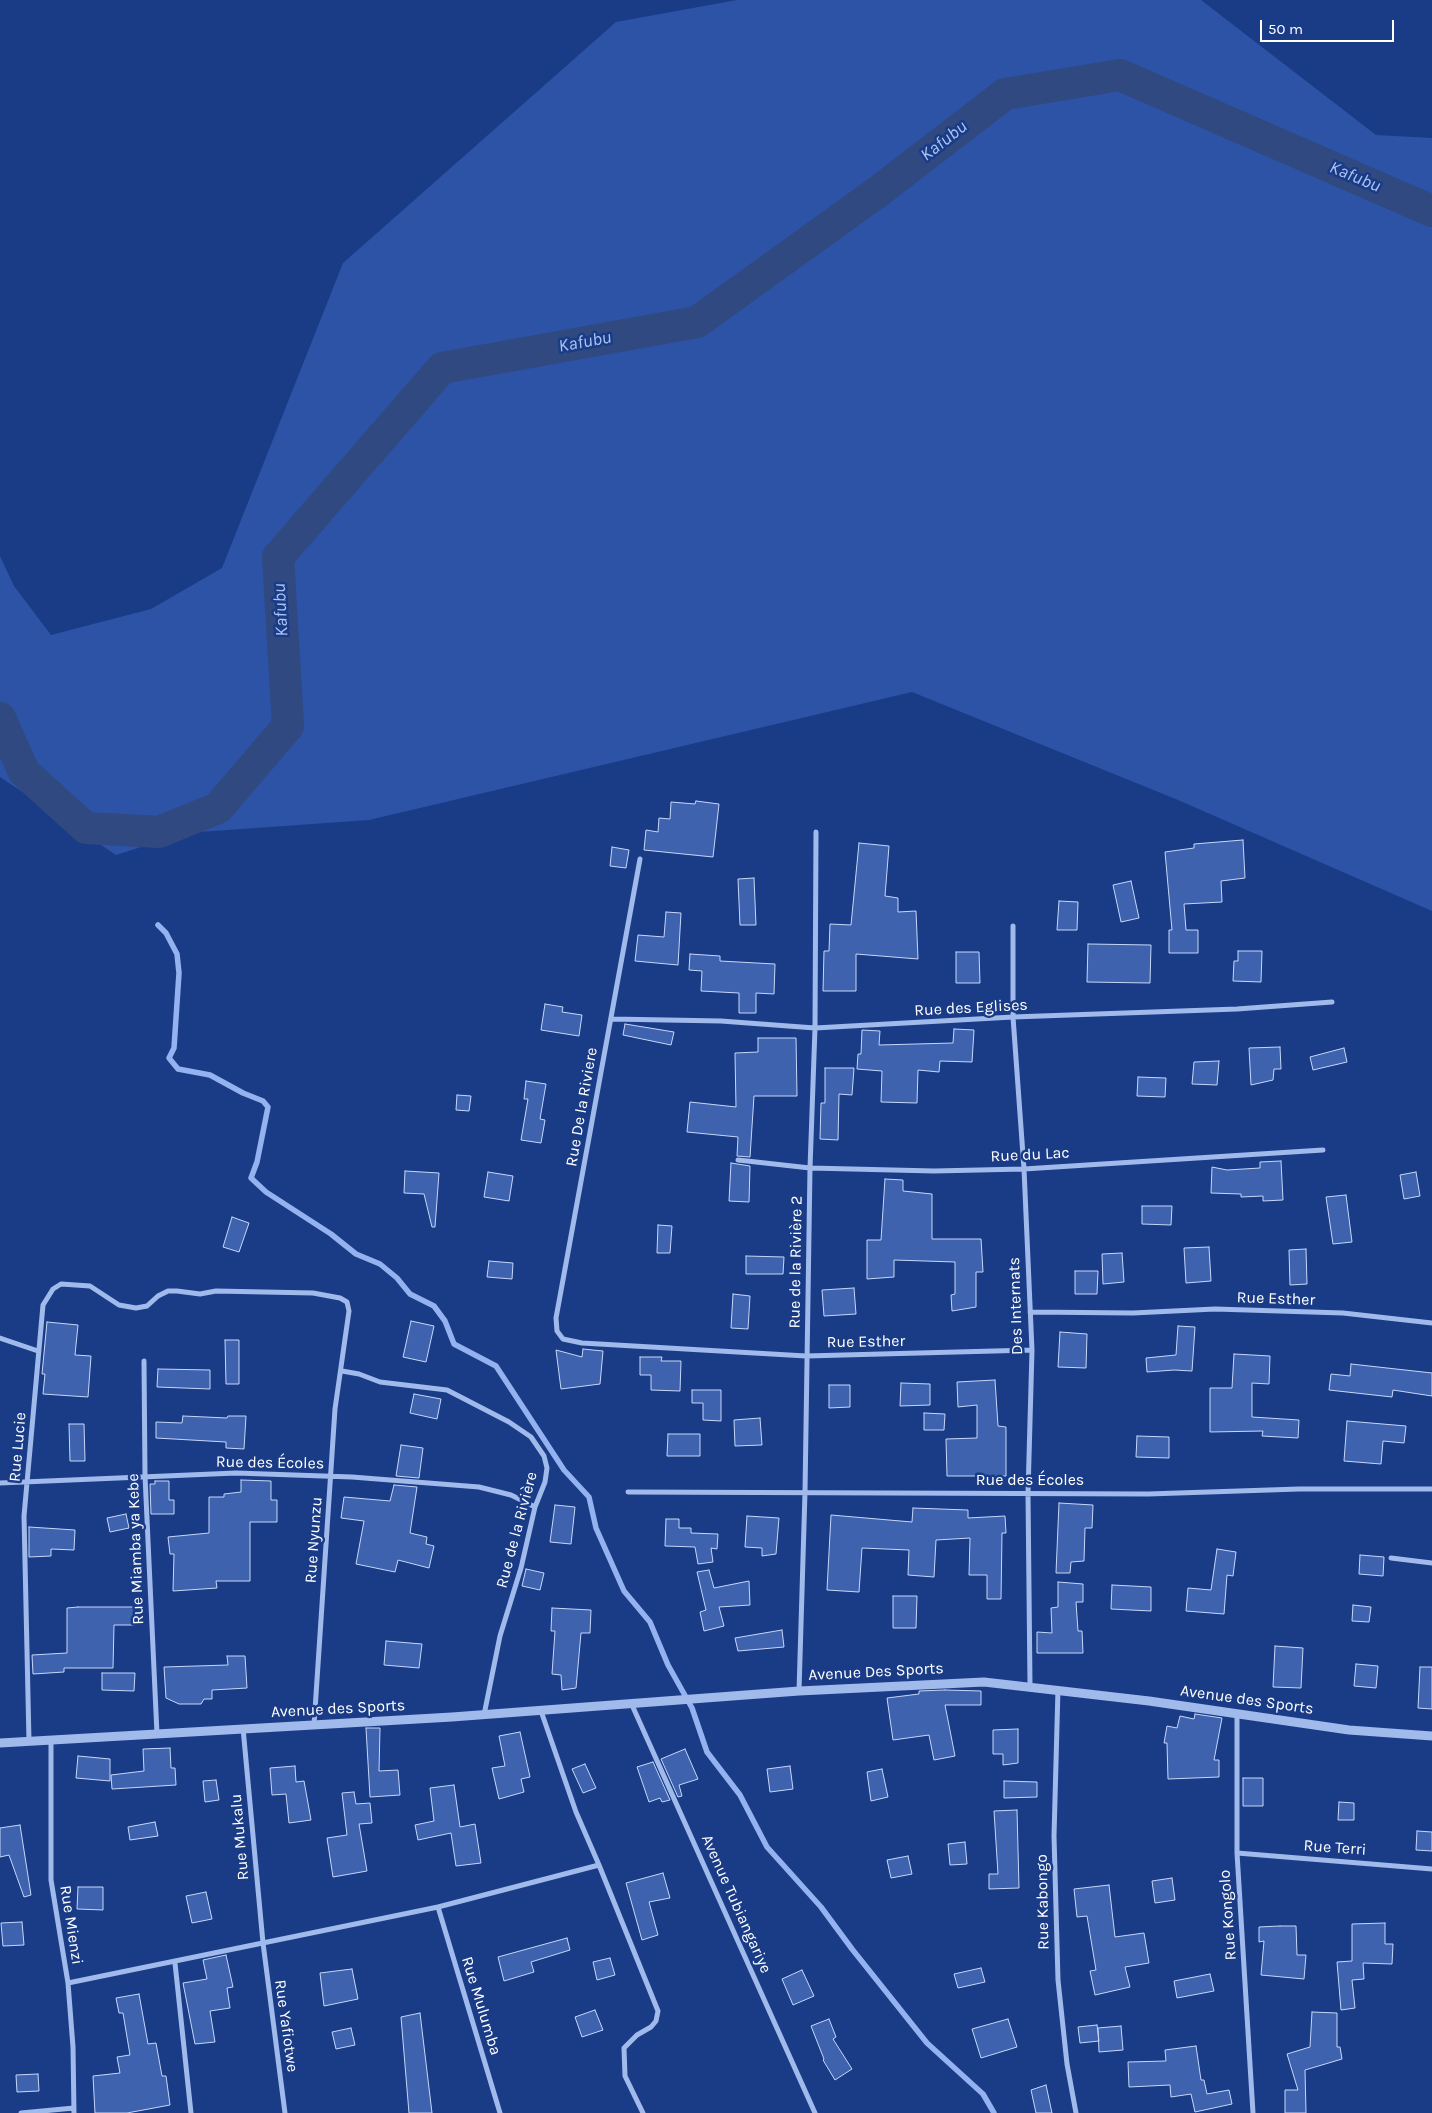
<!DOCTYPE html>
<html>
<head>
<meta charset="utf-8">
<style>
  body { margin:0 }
  #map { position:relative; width:1432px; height:2113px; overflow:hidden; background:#1a3c87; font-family:Karla,sans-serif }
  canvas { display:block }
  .scale { position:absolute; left:1260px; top:20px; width:134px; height:22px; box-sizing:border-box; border:2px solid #fff; border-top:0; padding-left:6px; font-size:15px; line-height:18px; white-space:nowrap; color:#fff; -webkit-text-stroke:4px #1a3c87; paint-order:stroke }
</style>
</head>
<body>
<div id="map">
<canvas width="1432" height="2113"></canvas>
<div class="scale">50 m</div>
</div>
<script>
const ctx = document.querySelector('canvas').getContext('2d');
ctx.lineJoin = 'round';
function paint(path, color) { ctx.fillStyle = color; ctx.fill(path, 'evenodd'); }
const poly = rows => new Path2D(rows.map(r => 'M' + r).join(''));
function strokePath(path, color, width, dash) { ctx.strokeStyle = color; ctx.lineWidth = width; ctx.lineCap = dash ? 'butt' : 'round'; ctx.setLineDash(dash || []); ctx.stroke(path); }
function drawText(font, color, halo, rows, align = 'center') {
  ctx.font = font + ' Karla,sans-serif'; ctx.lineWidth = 5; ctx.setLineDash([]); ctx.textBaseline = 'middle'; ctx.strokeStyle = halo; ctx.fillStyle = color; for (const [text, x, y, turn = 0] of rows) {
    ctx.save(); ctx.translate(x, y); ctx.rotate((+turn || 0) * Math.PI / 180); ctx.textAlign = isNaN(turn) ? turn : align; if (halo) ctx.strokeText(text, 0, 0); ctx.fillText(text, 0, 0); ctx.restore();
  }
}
paint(poly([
  [737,0,1201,0,1376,135,1432,138,1432,911,1178,800,912,692,369,820,185,833,116,855,0,777,0,556,14,586,51,635,151,609,222,568,343,263,616,22]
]), '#2c53a5');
strokePath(poly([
  [158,925,166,933,177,954,179,973,174,1048,169,1058,178,1069,210,1075,243,1093,263,1101,268,1107,257,1162,251,1178,266,1192,331,1234,356,1254,380,1264,397,1278,410,1294,434,1306,445,1321,454,1344,496,1366,564,1470,589,1497,596,1528,624,1591,650,1622,668,1665,692,1708,707,1752,740,1795,767,1847,821,1907,852,1949,927,2043,983,2094,994,2113]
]), '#93b2ef', 5.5);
strokePath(poly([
  [0,718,24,772,86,828,159,832,218,808,288,726,278,557,442,368,697,322,879,191,1005,94,1120,75,1432,211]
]), '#304981', 32);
const building = poly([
  [696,801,719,804,713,857,644,850,646,830,658,832,659,818,670,819,671,802,695,804,696,801],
  [1243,840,1245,878,1221,881,1222,902,1184,904,1186,930,1198,930,1198,953,1169,953,1169,930,1172,930,1165,852,1194,848,1194,844,1243,840],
  [859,843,889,846,885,896,898,898,898,912,916,911,918,959,856,954,856,991,823,991,824,951,829,951,830,924,851,925,859,843],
  [612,847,629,850,626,868,610,866,612,847],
  [754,878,756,925,740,925,738,879,754,878],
  [1131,881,1139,918,1121,922,1113,885,1131,881],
  [1059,901,1078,902,1077,930,1057,930,1059,901],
  [666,912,681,913,678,965,635,961,638,935,664,937,666,912],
  [1088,944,1151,945,1150,983,1087,982,1088,944],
  [1238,951,1262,951,1261,982,1233,981,1234,961,1238,961,1238,951],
  [956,952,979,952,980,983,956,983,956,952],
  [690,954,720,956,720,961,775,964,774,994,756,993,756,1013,739,1013,739,993,701,991,702,971,689,970,690,954],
  [545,1004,563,1007,562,1012,582,1015,579,1036,541,1030,545,1004],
  [625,1024,674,1032,671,1045,623,1035,625,1024],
  [954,1029,974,1030,972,1062,940,1061,939,1072,918,1070,917,1103,881,1102,882,1071,857,1069,858,1054,861,1054,862,1030,880,1031,879,1045,953,1043,954,1029],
  [758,1038,796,1038,797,1096,754,1096,750,1157,737,1156,738,1137,687,1132,690,1102,736,1107,735,1053,758,1052,758,1038],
  [1280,1047,1281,1069,1274,1069,1273,1080,1251,1085,1249,1048,1280,1047],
  [1344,1048,1347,1062,1313,1070,1310,1057,1344,1048],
  [1219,1061,1217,1085,1192,1084,1194,1062,1219,1061],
  [825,1068,854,1068,852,1095,839,1094,838,1140,820,1139,821,1103,825,1103,825,1068],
  [1138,1077,1166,1078,1165,1097,1137,1096,1138,1077],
  [526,1081,546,1084,540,1119,545,1120,541,1143,521,1140,528,1099,524,1099,526,1081],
  [457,1095,471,1096,469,1111,456,1110,457,1095],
  [1281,1161,1283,1200,1263,1201,1263,1196,1241,1197,1241,1194,1211,1193,1212,1167,1227,1170,1260,1168,1260,1162,1281,1161],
  [731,1163,750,1166,749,1202,729,1201,731,1163],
  [405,1171,439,1173,435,1227,432,1227,424,1194,404,1193,405,1171],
  [488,1172,513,1176,509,1201,484,1197,488,1172],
  [1416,1172,1420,1196,1404,1199,1400,1175,1416,1172],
  [885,1179,903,1180,903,1191,932,1194,932,1239,981,1239,983,1272,976,1272,976,1307,952,1311,951,1295,955,1294,955,1262,894,1260,894,1277,867,1279,867,1240,881,1240,885,1179],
  [1346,1195,1352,1242,1333,1244,1326,1197,1346,1195],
  [1142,1206,1172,1206,1171,1225,1142,1224,1142,1206],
  [232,1217,249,1223,239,1252,223,1247,232,1217],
  [658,1225,672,1226,670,1253,657,1253,658,1225],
  [1209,1247,1211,1281,1186,1283,1184,1248,1209,1247],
  [1306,1249,1307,1284,1290,1285,1289,1250,1306,1249],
  [1122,1253,1124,1282,1103,1284,1102,1254,1122,1253],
  [746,1256,784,1257,783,1274,746,1274,746,1256],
  [489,1261,513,1263,512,1279,487,1277,489,1261],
  [1075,1271,1098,1271,1097,1294,1075,1294,1075,1271],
  [854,1288,856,1314,824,1316,822,1290,854,1288],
  [733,1294,750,1296,748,1329,731,1328,733,1294],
  [411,1321,434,1326,426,1362,403,1357,411,1321],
  [47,1322,78,1325,75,1355,91,1356,88,1397,43,1394,45,1374,42,1374,47,1322],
  [1178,1326,1195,1327,1192,1371,1174,1370,1147,1372,1146,1358,1176,1355,1178,1326],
  [1060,1332,1087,1334,1086,1368,1058,1367,1060,1332],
  [225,1340,239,1340,239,1384,226,1384,225,1340],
  [583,1349,603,1351,600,1384,561,1389,556,1350,582,1357,583,1349],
  [1234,1354,1270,1356,1269,1384,1252,1383,1252,1417,1299,1420,1298,1438,1262,1436,1263,1431,1210,1432,1210,1388,1232,1388,1234,1354],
  [640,1357,662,1357,661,1361,681,1361,680,1391,651,1390,651,1375,640,1375,640,1357],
  [1351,1364,1432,1373,1432,1396,1393,1390,1392,1397,1329,1390,1331,1374,1350,1376,1351,1364],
  [158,1369,210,1370,210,1389,157,1387,158,1369],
  [995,1380,998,1426,1006,1427,1006,1476,947,1476,946,1439,977,1438,977,1405,958,1407,957,1382,995,1380],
  [901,1383,930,1384,930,1405,900,1406,901,1383],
  [829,1385,850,1385,850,1407,829,1408,829,1385],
  [692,1390,721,1390,721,1421,703,1420,703,1403,692,1403,692,1390],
  [414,1394,441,1399,437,1419,410,1413,414,1394],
  [924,1413,945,1414,944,1430,924,1430,924,1413],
  [183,1416,227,1418,228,1416,246,1416,244,1449,226,1448,226,1442,156,1438,156,1422,182,1423,183,1416],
  [760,1418,762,1445,735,1446,734,1420,760,1418],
  [1347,1421,1406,1426,1404,1443,1383,1441,1381,1464,1344,1461,1347,1421],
  [69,1424,84,1424,85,1461,70,1461,69,1424],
  [668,1434,700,1434,700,1456,667,1456,668,1434],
  [1137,1436,1169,1437,1169,1458,1136,1457,1137,1436],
  [401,1445,423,1448,419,1478,396,1476,401,1445],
  [241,1480,271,1481,271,1500,277,1500,277,1522,250,1522,250,1581,216,1581,217,1588,173,1591,174,1554,170,1554,168,1537,209,1533,209,1497,224,1497,224,1494,241,1492,241,1480],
  [155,1481,169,1481,169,1500,174,1500,174,1514,151,1514,150,1484,155,1484,155,1481],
  [394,1485,417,1487,410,1533,427,1537,426,1544,434,1546,429,1568,398,1560,395,1572,356,1564,364,1521,341,1518,344,1497,390,1501,394,1485],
  [1059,1503,1093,1505,1092,1528,1085,1528,1084,1561,1071,1562,1070,1573,1056,1573,1059,1503],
  [555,1505,575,1507,571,1544,550,1542,555,1505],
  [913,1508,968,1510,968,1518,1005,1516,1006,1533,1002,1533,1001,1599,987,1599,987,1575,969,1575,970,1538,936,1540,934,1577,908,1575,909,1550,862,1548,859,1592,827,1590,831,1515,912,1522,913,1508],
  [126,1514,129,1528,110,1532,107,1518,126,1514],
  [747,1516,779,1518,776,1554,762,1556,762,1548,745,1547,747,1516],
  [666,1519,679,1519,679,1528,691,1528,691,1533,718,1534,717,1549,711,1548,713,1562,698,1564,695,1547,665,1546,666,1519],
  [29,1527,75,1530,74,1550,51,1549,51,1556,29,1557,29,1527],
  [1217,1549,1236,1552,1233,1576,1227,1575,1224,1614,1186,1611,1188,1588,1211,1590,1217,1549],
  [1360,1555,1384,1557,1383,1576,1359,1574,1360,1555],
  [526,1569,544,1573,540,1590,522,1586,526,1569],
  [709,1570,714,1588,749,1581,750,1605,719,1607,724,1626,704,1631,700,1612,706,1610,697,1572,709,1570],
  [1058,1582,1083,1584,1083,1602,1076,1602,1078,1631,1082,1631,1083,1653,1037,1653,1037,1632,1052,1633,1051,1608,1058,1607,1058,1582],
  [1112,1585,1151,1587,1151,1611,1111,1609,1112,1585],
  [893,1596,917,1596,916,1628,893,1628,893,1596],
  [1353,1605,1371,1607,1369,1622,1352,1621,1353,1605],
  [78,1607,136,1607,135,1625,114,1625,113,1668,64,1668,64,1672,33,1674,32,1655,67,1653,67,1608,78,1607],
  [552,1608,591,1610,590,1633,581,1633,576,1688,562,1690,561,1675,552,1674,555,1631,551,1631,552,1608],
  [782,1630,784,1647,738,1651,735,1638,782,1630],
  [386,1641,422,1644,419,1668,384,1665,386,1641],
  [1275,1646,1303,1648,1301,1688,1273,1687,1275,1646],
  [227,1656,245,1656,247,1688,212,1690,212,1699,204,1699,201,1704,179,1704,166,1698,164,1667,228,1665,227,1656],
  [1356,1664,1378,1666,1376,1688,1354,1686,1356,1664],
  [1420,1667,1432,1667,1432,1709,1418,1708,1420,1667],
  [102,1673,135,1673,134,1691,102,1690,102,1673],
  [945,1690,981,1691,981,1705,945,1705,955,1756,934,1760,929,1735,893,1740,887,1698,919,1694,919,1691,945,1690],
  [1195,1714,1222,1718,1214,1760,1219,1760,1219,1777,1168,1779,1167,1743,1164,1743,1167,1726,1177,1728,1180,1716,1194,1719,1195,1714],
  [366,1728,380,1728,379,1771,398,1770,400,1795,370,1797,366,1728],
  [1018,1729,1018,1763,1003,1765,1003,1754,993,1754,993,1730,1018,1729],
  [520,1732,530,1777,521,1779,524,1792,499,1799,492,1768,505,1766,499,1736,520,1732],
  [170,1748,171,1768,175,1768,176,1785,112,1789,111,1775,144,1771,143,1749,170,1748],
  [685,1749,698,1779,679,1785,682,1796,678,1797,661,1759,685,1749],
  [78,1756,110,1759,110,1781,76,1778,78,1756],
  [653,1762,670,1800,662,1802,660,1798,649,1802,637,1767,653,1762],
  [585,1764,596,1788,583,1793,572,1769,585,1764],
  [295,1766,296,1782,304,1781,311,1820,289,1823,286,1794,272,1795,270,1768,295,1766],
  [790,1766,793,1789,770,1792,767,1769,790,1766],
  [882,1769,888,1797,871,1801,867,1772,882,1769],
  [1243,1778,1263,1778,1263,1806,1243,1806,1243,1778],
  [216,1780,219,1800,205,1802,203,1781,216,1780],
  [1004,1781,1037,1782,1037,1797,1004,1798,1004,1781],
  [454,1785,460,1827,475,1824,481,1863,456,1866,451,1833,418,1840,415,1825,434,1821,430,1788,454,1785],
  [354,1792,356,1804,370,1803,372,1823,359,1824,367,1871,333,1877,327,1838,347,1835,342,1793,354,1792],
  [1339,1802,1354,1803,1354,1820,1338,1820,1339,1802],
  [1017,1810,1019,1888,989,1889,989,1874,998,1874,994,1811,1017,1810],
  [155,1822,158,1836,130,1840,128,1827,155,1822],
  [20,1825,31,1895,24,1897,9,1855,0,1857,0,1828,20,1825],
  [1417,1831,1432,1832,1432,1851,1416,1850,1417,1831],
  [965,1842,967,1864,950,1865,948,1844,965,1842],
  [908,1856,912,1874,891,1878,887,1860,908,1856],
  [663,1873,670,1898,649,1902,658,1935,642,1940,626,1883,663,1873],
  [1172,1878,1175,1900,1155,1903,1152,1881,1172,1878],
  [1109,1885,1115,1937,1144,1933,1149,1963,1125,1967,1130,1987,1095,1995,1090,1971,1096,1970,1087,1916,1077,1917,1074,1889,1109,1885],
  [78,1887,103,1887,103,1910,77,1909,78,1887],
  [206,1892,212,1919,192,1923,186,1896,206,1892],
  [22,1922,24,1945,3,1946,1,1923,22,1922],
  [1385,1923,1385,1944,1393,1944,1392,1964,1363,1963,1364,1979,1352,1980,1355,2008,1341,2010,1337,1962,1352,1961,1352,1924,1385,1923],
  [1280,1926,1296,1926,1297,1955,1306,1955,1304,1979,1261,1975,1264,1941,1259,1942,1259,1927,1280,1926],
  [567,1938,570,1950,531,1962,534,1972,504,1981,498,1957,567,1938],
  [226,1955,233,1987,227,1988,230,2008,210,2011,215,2042,195,2044,183,1983,207,1979,203,1960,226,1955],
  [610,1958,615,1975,597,1980,593,1962,610,1958],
  [981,1968,985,1982,958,1988,954,1974,981,1968],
  [352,1969,358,1999,324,2006,320,1973,352,1969],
  [802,1970,814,1996,793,2005,782,1979,802,1970],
  [1210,1974,1214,1991,1177,1998,1174,1981,1210,1974],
  [139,1994,148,2044,156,2043,162,2076,166,2076,170,2105,127,2113,95,2113,93,2076,120,2073,117,2057,130,2055,123,2013,119,2013,116,1998,139,1994],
  [595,2010,603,2030,582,2037,575,2017,595,2010],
  [1312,2012,1337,2013,1337,2047,1340,2047,1342,2059,1305,2070,1306,2113,1285,2113,1285,2090,1298,2090,1287,2054,1310,2047,1312,2012],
  [420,2013,432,2113,409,2113,401,2017,420,2013],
  [829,2019,836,2037,833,2039,852,2069,835,2080,823,2060,824,2059,811,2026,829,2019],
  [1008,2019,1017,2047,981,2058,972,2029,1008,2019],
  [1097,2025,1099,2041,1080,2043,1078,2027,1097,2025],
  [1121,2026,1123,2050,1099,2052,1098,2028,1121,2026],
  [351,2028,355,2045,336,2049,332,2032,351,2028],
  [1196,2046,1201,2080,1204,2080,1207,2094,1229,2090,1232,2104,1195,2112,1191,2094,1171,2097,1170,2085,1129,2087,1128,2062,1166,2061,1165,2050,1196,2046],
  [38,2074,39,2091,17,2092,16,2075,38,2074],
  [1046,2085,1052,2113,1036,2113,1031,2090,1046,2085]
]);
paint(building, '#3e62ae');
strokePath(building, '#c6d7f9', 1);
strokePath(poly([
  [640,859,556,1318,557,1331,563,1339,582,1343,806,1356,1032,1350],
  [1013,926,1013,1017,1024,1169,1032,1350,1028,1493,1030,1685],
  [611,1019,721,1021,815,1028,1013,1017,1237,1009,1332,1002],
  [738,1160,810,1168,934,1171,1024,1169,1323,1150],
  [1030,1312,1133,1313,1215,1309,1343,1313,1432,1323],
  [0,1338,38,1351],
  [144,1361,145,1476,157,1734],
  [342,1371,359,1374,380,1382,447,1390,509,1422,531,1437,544,1456,547,1468,545,1482,535,1507,521,1568,500,1636,484,1715],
  [0,1483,236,1473,352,1477,479,1487,511,1495,535,1507],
  [628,1492,1148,1494,1299,1489,1432,1489],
  [1391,1558,1432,1563],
  [1058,1689,1054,1836,1058,1980,1067,2064,1076,2113],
  [799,1691,805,1492,810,1168,815,1028,816,832],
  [632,1705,815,2113],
  [1237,1714,1237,1853,1253,2113],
  [243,1728,263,1943,285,2113],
  [51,1740,51,1880,68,1983,73,2047,74,2113],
  [29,1741,24,1516,43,1305,53,1289,61,1284,90,1286,119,1305,136,1308,147,1306,158,1296,168,1291,177,1291,200,1294,216,1291,313,1293,340,1298,347,1302,349,1311,335,1409,314,1725],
  [1237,1853,1432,1869],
  [599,1865,658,2011,656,2021,651,2027,637,2035,624,2048,625,2076,643,2113],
  [438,1907,500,2113],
  [175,1963,191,2113],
  [68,1983,438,1907,599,1865,576,1812,541,1711],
  [21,2113,74,2108]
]), '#a1baec', 5);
strokePath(poly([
  [0,1743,452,1717,799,1691,984,1682,1149,1701,1349,1730,1432,1736]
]), '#a1baec', 9);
drawText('16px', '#fff', '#1a3c87', [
  ["Rue des Eglises",971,1008,-3],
  ["Rue De la Riviere",582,1107,-80],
  ["Rue du Lac",1030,1155,-3],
  ["Rue de la Rivière 2",796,1262,-89],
  ["Rue Esther",1276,1299,2],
  ["Des Internats",1016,1306,-92],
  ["Rue Esther",866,1342,-1],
  ["Rue Lucie",18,1447,-85],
  ["Rue des Écoles",270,1463,1],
  ["Rue des Écoles",1030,1480],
  ["Rue de la Rivière",517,1530,-75],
  ["Rue Nyunzu",314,1540,-86],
  ["Rue Miamba ya Kebe",136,1549,-92],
  ["Avenue Des Sports",876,1672,-3],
  ["Avenue des Sports",1247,1700,8],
  ["Avenue des Sports",338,1709,-3],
  ["Rue Mukalu",240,1837,-95],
  ["Rue Terri",1335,1848,4],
  ["Rue Kabongo",1043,1902,-91],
  ["Avenue Tubiangariye",736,1904,66],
  ["Rue Kongolo",1228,1915,-94],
  ["Rue Mienzi",71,1925,81],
  ["Rue Mulumba",481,2006,73],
  ["Rue Yafiotwe",286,2026,82]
]);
drawText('italic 18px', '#acc4f4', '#1a3c87', [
  ["Kafubu",944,141,-38],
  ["Kafubu",1355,177,23],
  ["Kafubu",585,342,-10],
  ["Kafubu",281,610,-93]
]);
</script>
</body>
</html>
